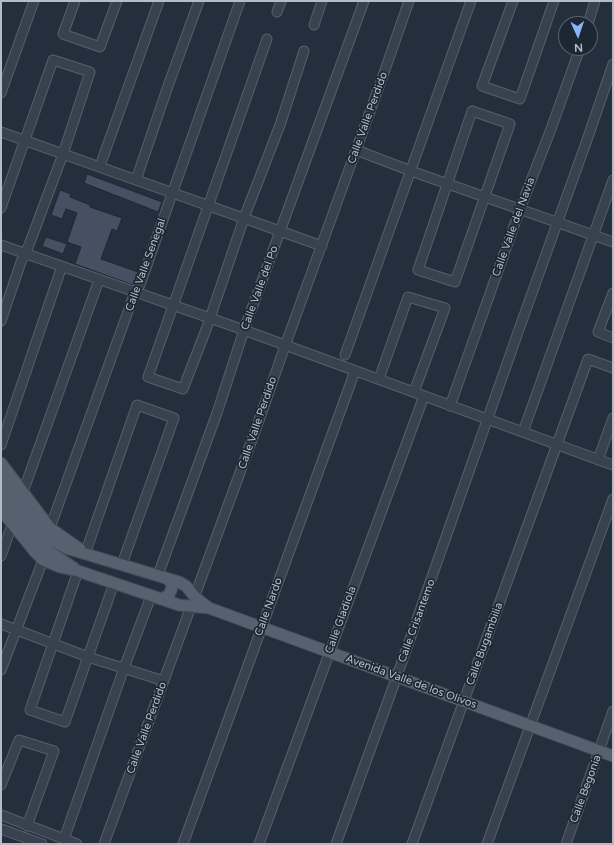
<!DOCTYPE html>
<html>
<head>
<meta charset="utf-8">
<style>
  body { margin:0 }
  #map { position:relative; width:614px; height:845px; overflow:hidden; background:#242f3e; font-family:"Varela Round",sans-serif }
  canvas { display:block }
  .frame { position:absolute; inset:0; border:2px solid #b4bcc9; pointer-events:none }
  .north { position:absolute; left:558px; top:16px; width:40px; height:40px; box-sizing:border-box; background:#1d2633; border:1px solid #59626f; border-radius:50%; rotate:177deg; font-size:11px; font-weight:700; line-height:16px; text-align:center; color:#b4bcc9 }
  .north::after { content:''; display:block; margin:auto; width:14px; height:18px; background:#8ab4f8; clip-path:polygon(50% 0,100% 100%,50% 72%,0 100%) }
</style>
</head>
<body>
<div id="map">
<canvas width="614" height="845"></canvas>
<div class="frame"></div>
<div class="north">N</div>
</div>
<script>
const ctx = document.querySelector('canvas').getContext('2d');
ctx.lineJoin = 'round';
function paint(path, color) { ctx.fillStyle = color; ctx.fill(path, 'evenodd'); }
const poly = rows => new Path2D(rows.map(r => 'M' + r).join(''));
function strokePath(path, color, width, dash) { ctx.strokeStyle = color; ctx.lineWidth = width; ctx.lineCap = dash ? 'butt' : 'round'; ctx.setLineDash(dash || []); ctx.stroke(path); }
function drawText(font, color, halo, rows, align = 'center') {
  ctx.font = font + ' "Varela Round",sans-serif'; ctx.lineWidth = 3.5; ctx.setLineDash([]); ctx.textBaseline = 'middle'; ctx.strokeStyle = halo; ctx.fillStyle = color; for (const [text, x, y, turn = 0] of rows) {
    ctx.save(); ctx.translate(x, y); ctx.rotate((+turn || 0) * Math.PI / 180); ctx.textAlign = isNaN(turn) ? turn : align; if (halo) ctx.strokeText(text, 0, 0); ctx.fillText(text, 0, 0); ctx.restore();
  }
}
const building = poly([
  [87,174,162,202,158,212,84,183,87,174],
  [60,190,71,194,70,197,90,205,90,207,122,218,117,231,112,229,101,259,138,272,133,285,75,264,81,247,67,242,77,213,66,209,62,219,51,215,60,190],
  [46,237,67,244,63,254,42,246,46,237]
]);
paint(building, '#455162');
strokePath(building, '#1f2835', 1);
const minor = poly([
  [75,1,63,34,100,47,117,1],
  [513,1,482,86,520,99,554,1],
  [277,12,281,1],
  [588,24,595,1],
  [314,25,322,1],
  [267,39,148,377,183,389,207,327,244,218,280,125,304,51],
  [1,93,34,1],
  [472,111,510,124,455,282,418,270,472,111],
  [1,132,322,246],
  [356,150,411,171,613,242],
  [100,166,159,1],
  [136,180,168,86,199,1],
  [1,208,53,60,90,72,63,154,29,245,21,262,1,321],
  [1,245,244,330,613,465],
  [613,293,598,332,613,338],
  [345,355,471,1],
  [379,379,408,297,445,308,414,392],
  [450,406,520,209,551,129,580,48],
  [523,432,613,180],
  [1,445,62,266],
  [598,460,613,418],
  [23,492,99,280],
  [50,528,135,292,140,285,240,1],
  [85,554,137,405,174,418,122,564],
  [1,556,12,525],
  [78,571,30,710,65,722,114,583],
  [158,575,217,413,244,330,364,1],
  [1,624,88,657,164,681],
  [1,670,43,560],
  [1,785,19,740,54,751,27,826],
  [1,815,77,844],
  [1,829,42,844],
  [64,839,124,668,151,596],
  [104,844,257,426,285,346,385,70,409,1],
  [183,844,355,371],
  [259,844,424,396],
  [336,844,397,676,522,321,587,140,613,64],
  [412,844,588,359,613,368],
  [487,844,613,499],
  [566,844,613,711]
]);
const major = poly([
  [1,463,50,528,80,549],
  [1,477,35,525,43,534,59,544,66,548,179,582,186,586,195,597,209,608],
  [1,494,34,537,50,552,74,568],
  [1,510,35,552,43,560,60,567,78,571,179,605,209,608,613,756],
  [161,599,169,595,172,588,171,582,166,578]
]);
strokePath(minor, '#565f6c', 11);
strokePath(major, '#414a57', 13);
strokePath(minor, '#38414e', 9);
strokePath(major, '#56606e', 11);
drawText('11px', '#b4bcc9', '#1d2633', [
  ["Calle Valle Perdido",368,118,-70],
  ["Calle Valle del Navia",514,227,-70],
  ["Calle Valle Senegal",146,265,-70],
  ["Calle Valle del Po",260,288,-70],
  ["Calle Valle Perdido",258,423,-71],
  ["Calle Nardo",269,607,-70],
  ["Calle Gladiola",341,620,-70],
  ["Calle Crisantemo",417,621,-70],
  ["Calle Bugambilia",485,644,-70],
  ["Avenida Valle de los Olivos",411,682,20],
  ["Calle Valle Perdido",147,728,-70],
  ["Calle Begonia",586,789,-70]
]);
</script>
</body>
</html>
